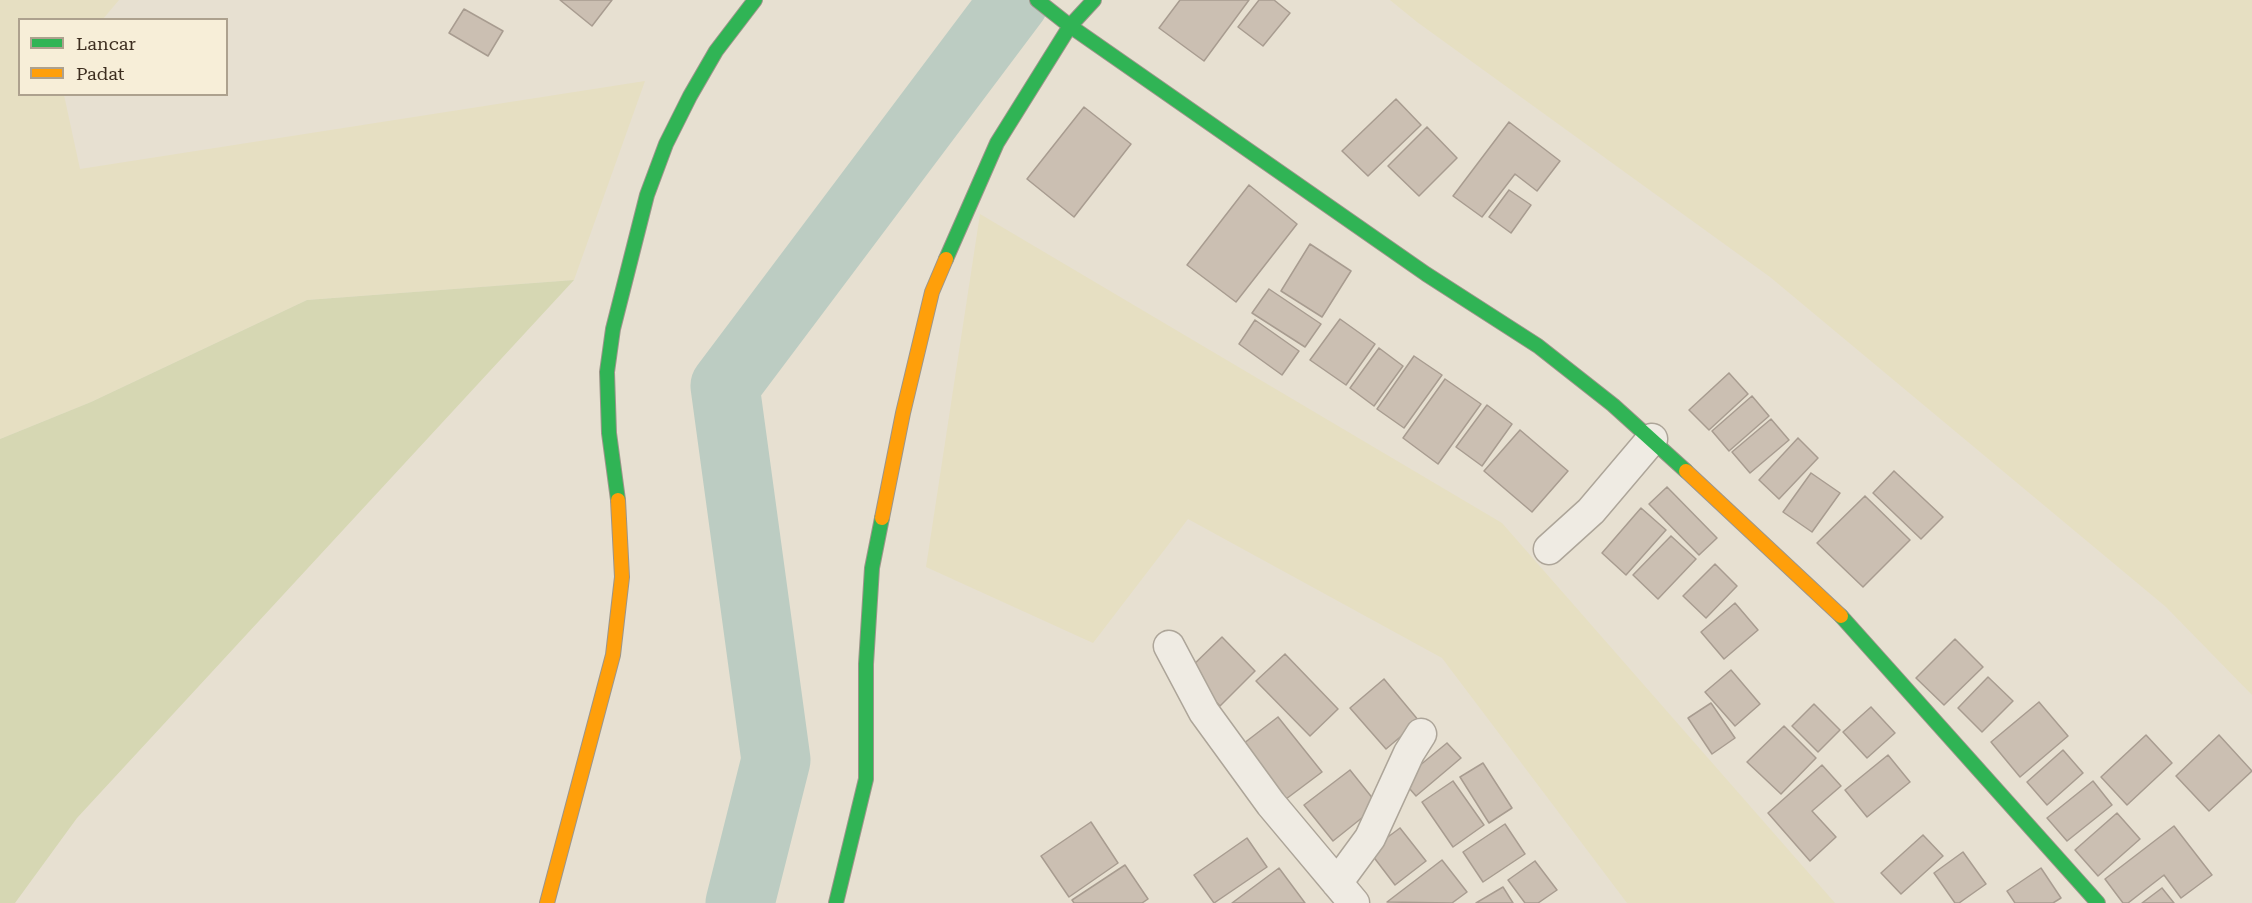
<!DOCTYPE html>
<html>
<head>
<meta charset="utf-8">
<style>
  body { margin:0 }
  #map { position:relative; width:2252px; height:903px; overflow:hidden; background:#e7e0d1; font-family:"Roboto Serif",serif }
  canvas { display:block }
  .legend { position:absolute; left:18px; top:18px; width:210px; height:78px; box-sizing:border-box; background:#f7eed8; border:2px solid #ada18e; margin:0; padding:8px 10px; list-style:none; font-size:18px; color:#3d2e20 }
  .legend li { display:flex; align-items:center; gap:12px; height:30px }
  .legend b { width:30px; border:2px solid #ada18e }
</style>
</head>
<body>
<div id="map">
<canvas width="2252" height="903"></canvas>
<ul class="legend">
<li><b style="height:8px;background:#30b455"></b>Lancar</li>
<li><b style="height:8px;background:#ff9f0a"></b>Padat</li>
</ul>
</div>
<script>
const ctx = document.querySelector('canvas').getContext('2d');
ctx.lineJoin = 'round';
function paint(path, color) { ctx.fillStyle = color; ctx.fill(path, 'evenodd'); }
const poly = rows => new Path2D(rows.map(r => 'M' + r).join(''));
function strokePath(path, color, width, dash) { ctx.strokeStyle = color; ctx.lineWidth = width; ctx.lineCap = dash ? 'butt' : 'round'; ctx.setLineDash(dash || []); ctx.stroke(path); }
paint(poly([
  [0,0,119,0,103,19,20,20,20,94,64,95,80,169,645,81,574,280,307,300,91,402,0,439],
  [1390,0,2252,0,2252,695,2166,607,1770,277,1417,22],
  [980,214,1502,523,1835,903,1627,903,1442,658,1188,519,1093,643,926,567]
]), '#e6dfc2');
paint(poly([
  [574,280,77,818,15,903,0,903,0,439,91,402,307,300]
]), '#d6d7b3');
strokePath(poly([
  [740,903,776,760,725,386,1015,0]
]), '#bcccc2', 69);
const building = poly([
  [560,0,612,0,592,26,560,0],
  [1180,0,1249,0,1204,61,1159,28,1180,0],
  [1259,0,1274,0,1290,13,1263,46,1238,27,1259,0],
  [464,9,503,31,488,56,449,33,464,9],
  [1396,99,1421,125,1368,176,1342,151,1396,99],
  [1084,107,1131,144,1074,217,1027,179,1084,107],
  [1509,122,1560,161,1537,191,1515,174,1482,217,1453,196,1509,122],
  [1427,127,1457,158,1419,196,1388,166,1427,127],
  [1249,185,1297,224,1236,302,1187,265,1249,185],
  [1509,190,1531,205,1511,233,1489,217,1509,190],
  [1310,244,1351,271,1322,317,1281,291,1310,244],
  [1269,289,1321,324,1305,347,1252,313,1269,289],
  [1340,319,1375,344,1346,385,1310,360,1340,319],
  [1255,320,1299,351,1282,375,1239,344,1255,320],
  [1379,348,1403,366,1374,406,1350,388,1379,348],
  [1414,356,1442,375,1404,428,1377,409,1414,356],
  [1729,373,1748,394,1709,430,1689,410,1729,373],
  [1445,379,1481,404,1438,464,1403,438,1445,379],
  [1752,396,1769,416,1729,451,1712,431,1752,396],
  [1487,405,1512,424,1482,466,1456,447,1487,405],
  [1771,419,1789,440,1750,473,1732,452,1771,419],
  [1520,430,1568,471,1532,512,1484,471,1520,430],
  [1798,438,1818,458,1779,499,1759,480,1798,438],
  [1894,471,1943,517,1921,539,1873,493,1894,471],
  [1811,473,1840,493,1812,532,1783,512,1811,473],
  [1667,487,1717,538,1699,555,1649,504,1667,487],
  [1865,496,1910,540,1863,587,1817,543,1865,496],
  [1641,508,1666,530,1626,575,1602,553,1641,508],
  [1671,536,1696,559,1658,599,1633,575,1671,536],
  [1715,564,1737,586,1706,618,1683,596,1715,564],
  [1735,603,1758,630,1724,659,1701,632,1735,603],
  [1222,637,1255,671,1220,706,1187,671,1222,637],
  [1955,639,1983,667,1944,705,1916,678,1955,639],
  [1285,654,1338,709,1310,736,1256,681,1285,654],
  [1731,670,1760,704,1735,726,1705,692,1731,670],
  [1988,677,2013,701,1982,732,1958,708,1988,677],
  [1384,679,1419,721,1386,749,1350,708,1384,679],
  [2039,702,2068,736,2020,777,1991,742,2039,702],
  [1711,703,1735,738,1712,754,1688,718,1711,703],
  [1814,704,1840,730,1818,752,1792,726,1814,704],
  [1871,707,1895,733,1867,758,1843,732,1871,707],
  [1278,717,1322,772,1282,802,1239,747,1278,717],
  [1784,726,1816,758,1781,794,1747,762,1784,726],
  [2146,735,2172,763,2127,805,2101,777,2146,735],
  [2219,735,2252,771,2209,811,2176,776,2219,735],
  [1447,743,1461,758,1416,796,1402,780,1447,743],
  [2063,750,2083,773,2047,805,2027,782,2063,750],
  [1888,755,1910,782,1867,817,1845,790,1888,755],
  [1483,763,1512,808,1489,823,1460,777,1483,763],
  [1822,765,1841,786,1812,811,1836,837,1810,861,1768,813,1822,765],
  [1350,770,1378,805,1333,841,1304,805,1350,770],
  [1453,781,1484,825,1453,847,1422,802,1453,781],
  [2093,781,2112,805,2067,841,2047,818,2093,781],
  [2117,813,2140,839,2098,876,2075,850,2117,813],
  [1091,822,1118,863,1069,897,1041,856,1091,822],
  [1505,824,1525,854,1483,882,1463,852,1505,824],
  [2174,826,2212,875,2181,898,2164,875,2128,903,2123,903,2105,879,2174,826],
  [1400,828,1426,861,1395,885,1369,851,1400,828],
  [1923,835,1943,856,1901,894,1881,873,1923,835],
  [1247,838,1267,867,1214,903,1194,875,1247,838],
  [1963,852,1986,884,1959,903,1955,903,1934,873,1963,852],
  [1442,860,1467,892,1452,903,1387,902,1442,860],
  [1535,861,1557,890,1538,903,1525,903,1508,880,1535,861],
  [1125,865,1148,899,1142,903,1074,903,1072,900,1125,865],
  [1279,868,1305,903,1232,903,1279,868],
  [2041,868,2061,898,2053,903,2015,903,2007,891,2041,868],
  [1503,887,1513,903,1476,903,1503,887],
  [2162,888,2174,903,2142,903,2162,888]
]);
paint(building, '#cbbfb2');
strokePath(building, '#a89c90', 1.5);
const street = poly([
  [1549,549,1591,511,1652,439],
  [1169,646,1204,712,1271,804,1354,903],
  [1337,883,1370,838,1409,753,1421,734]
]);
const fast = poly([
  [1037,0,1070,26,1426,274,1538,346,1613,405,1686,471],
  [946,259,997,143,1070,26,1094,0],
  [618,500,609,433,607,372,613,329,647,195,666,144,690,96,716,51,755,0],
  [1841,616,2098,903],
  [836,903,866,779,866,664,872,568,882,518]
]);
const slow = poly([
  [1686,471,1841,616],
  [882,518,903,413,932,292,946,259],
  [547,903,613,655,622,577,618,500]
]);
strokePath(street, '#ada599', 33);
strokePath(fast, '#9c958a', 16);
strokePath(slow, '#9c958a', 16);
strokePath(street, '#efebe3', 30);
strokePath(fast, '#30b455', 14);
strokePath(slow, '#ff9f0a', 14);
</script>
</body>
</html>
